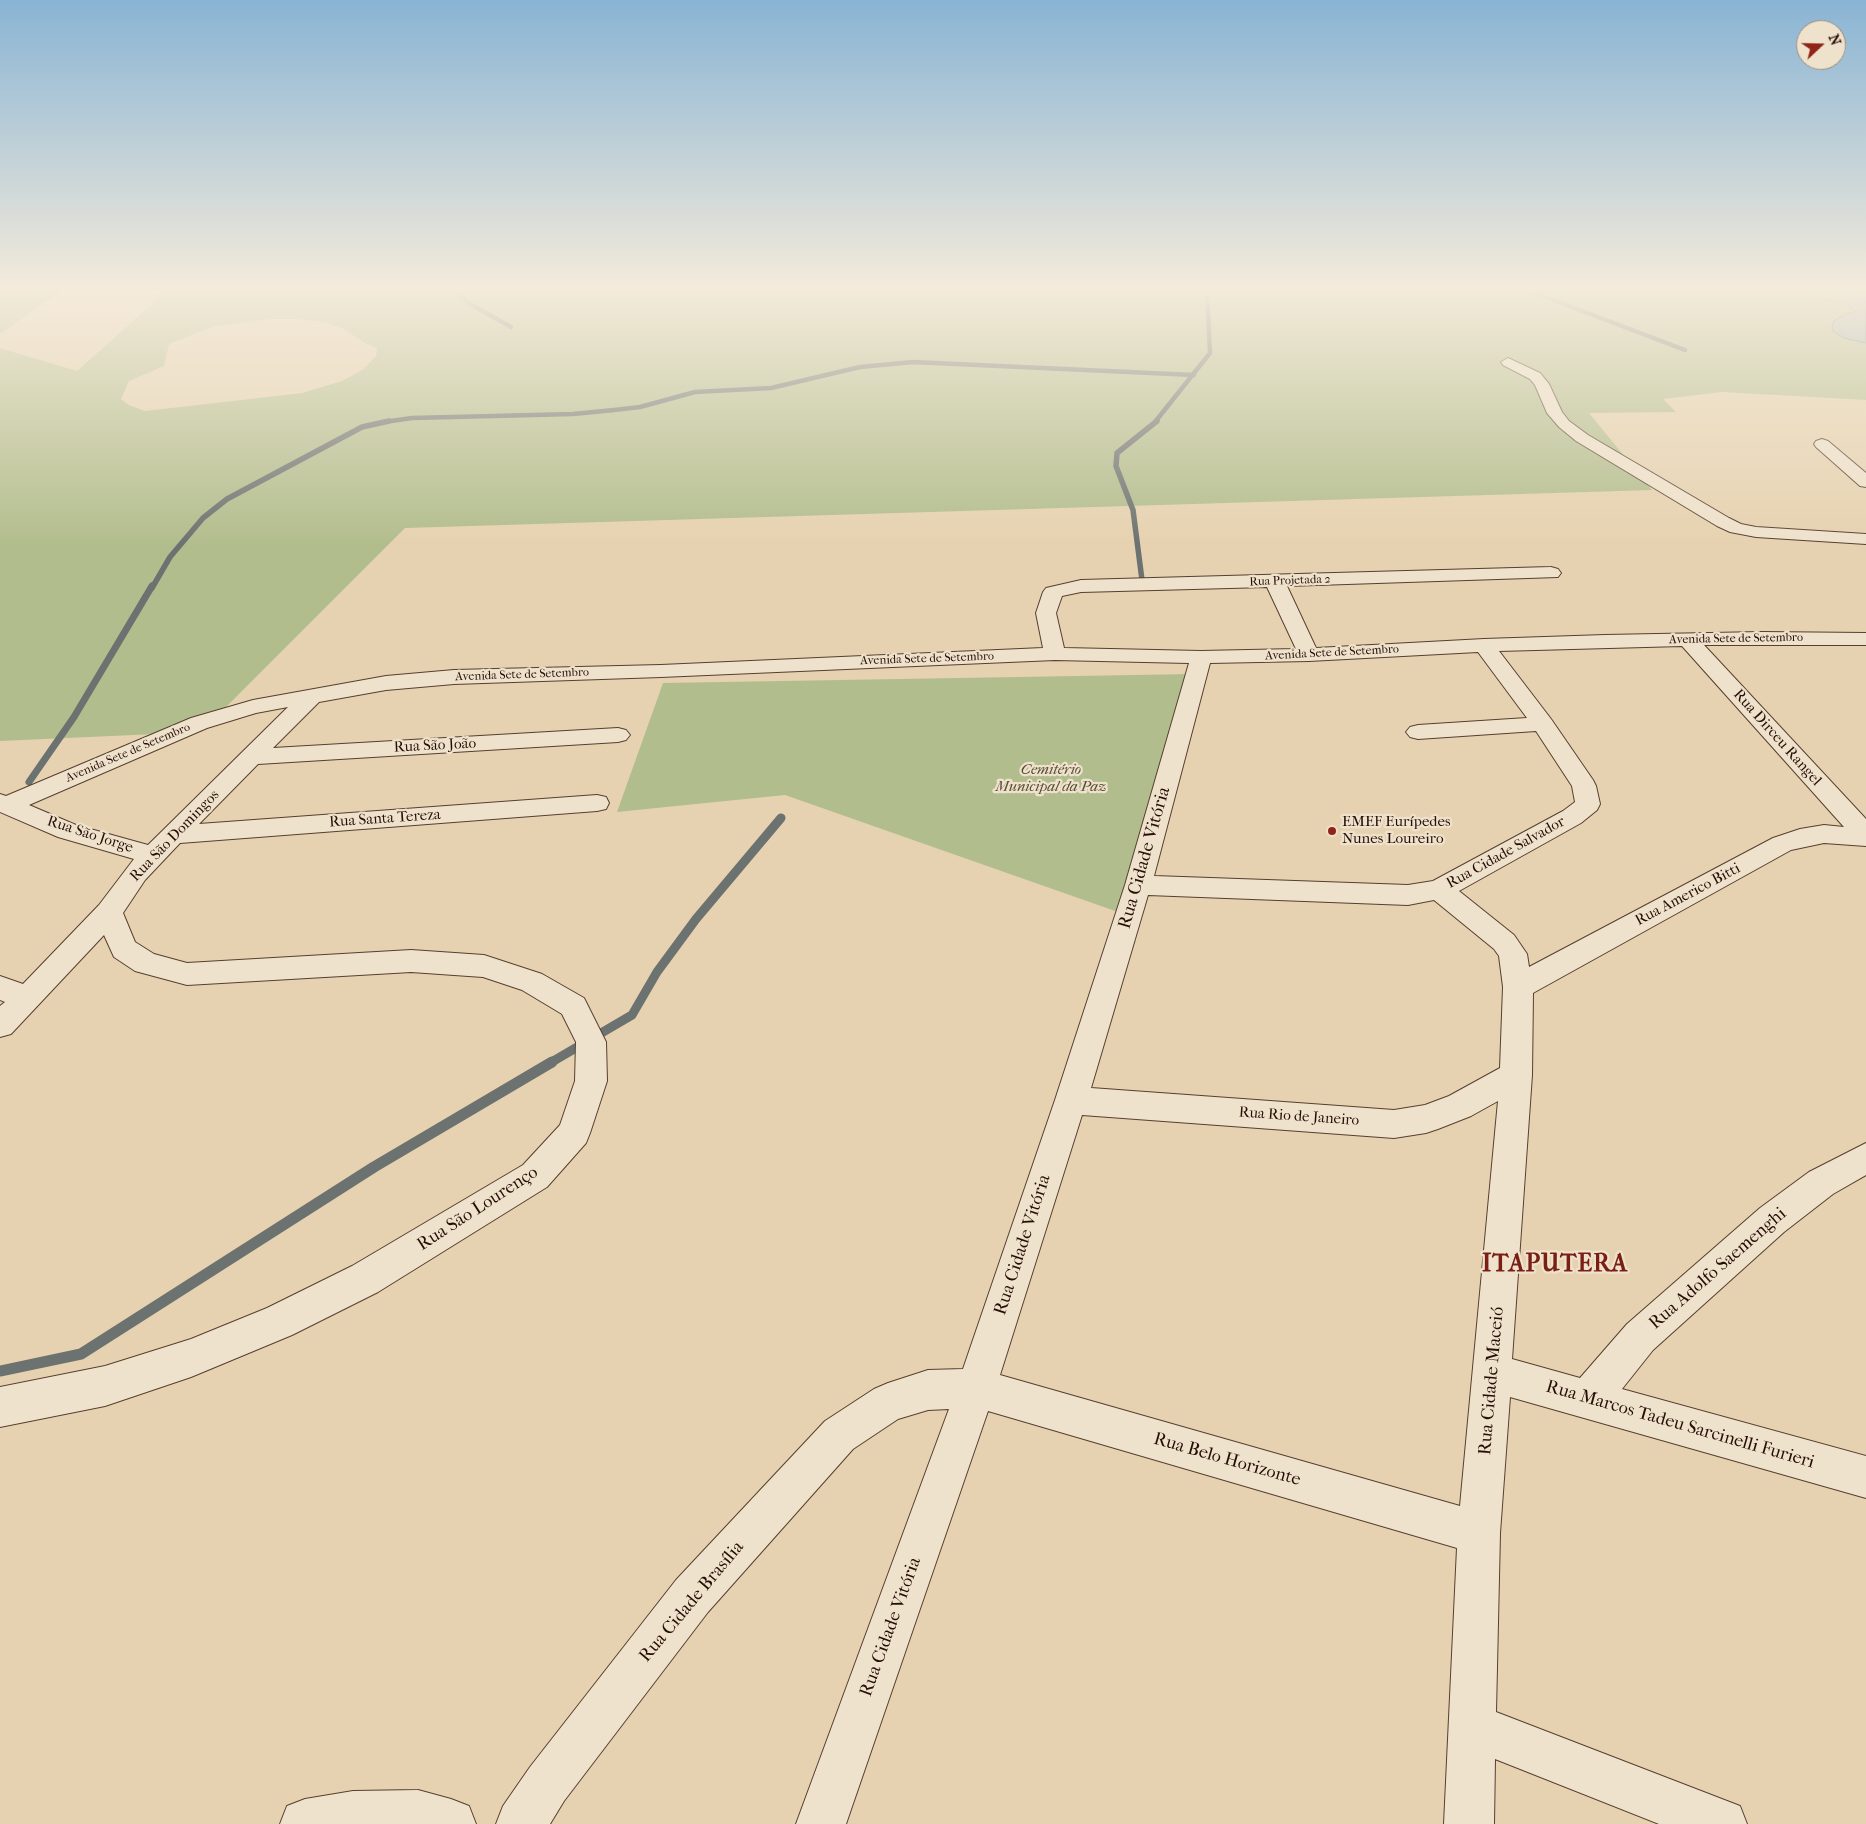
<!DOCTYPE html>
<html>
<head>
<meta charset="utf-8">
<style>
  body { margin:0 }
  #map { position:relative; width:1866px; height:1824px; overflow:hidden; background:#e6d2b0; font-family:"IM FELL French Canon",serif }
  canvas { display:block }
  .north { position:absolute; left:1796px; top:20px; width:50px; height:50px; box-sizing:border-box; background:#efe2cc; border:1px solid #9f8d7d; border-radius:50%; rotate:69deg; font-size:14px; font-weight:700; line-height:20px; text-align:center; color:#260e06 }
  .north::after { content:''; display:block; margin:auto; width:18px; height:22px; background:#8f2418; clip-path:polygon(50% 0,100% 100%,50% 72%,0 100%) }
</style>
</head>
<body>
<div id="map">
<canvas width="1866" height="1824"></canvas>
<div class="north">N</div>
</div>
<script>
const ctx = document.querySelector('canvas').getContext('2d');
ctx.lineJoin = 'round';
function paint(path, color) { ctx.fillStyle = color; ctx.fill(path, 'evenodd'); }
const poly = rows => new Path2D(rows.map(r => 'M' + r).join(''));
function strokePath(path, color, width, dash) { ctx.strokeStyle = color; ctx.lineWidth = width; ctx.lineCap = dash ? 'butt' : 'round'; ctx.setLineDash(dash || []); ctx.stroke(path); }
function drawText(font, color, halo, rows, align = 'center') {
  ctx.font = font + ' "IM FELL French Canon",serif'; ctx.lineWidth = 4.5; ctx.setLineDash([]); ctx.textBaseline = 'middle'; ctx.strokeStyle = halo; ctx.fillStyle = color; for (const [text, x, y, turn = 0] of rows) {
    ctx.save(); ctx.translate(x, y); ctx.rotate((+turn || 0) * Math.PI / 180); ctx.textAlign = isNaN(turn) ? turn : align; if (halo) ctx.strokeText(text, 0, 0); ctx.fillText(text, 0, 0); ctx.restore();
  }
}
paint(poly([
  [0,290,63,290,0,334],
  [163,290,1801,290,1854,309,1856,312,1846,314,1844,338,1866,343,1866,400,1722,392,1663,399,1676,412,1589,413,1652,490,405,528,201,732,0,741,0,348,77,371,152,304],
  [271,319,298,319,322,322,342,328,363,342,377,348,376,356,364,369,342,381,302,393,145,411,129,405,121,399,129,381,164,366,169,344,212,327],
  [1194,674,1118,912,785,795,617,812,663,683]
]), '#b2bd8d');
const water = poly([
  [1801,290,1866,290,1866,343,1844,338,1833,331,1832,325,1834,321,1846,314,1855,312,1854,309,1801,290]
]);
paint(water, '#9ab5b6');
strokePath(water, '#6c7270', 1);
strokePath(poly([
  [452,290,472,305,511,327],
  [1527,290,1685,350],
  [384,422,412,418,573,414,614,410,640,407,695,392,771,388,860,367,913,362,1194,375],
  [1155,422,1210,353,1207,290]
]), '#6c7270', 4.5);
strokePath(poly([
  [1142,580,1133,510,1116,466,1117,453,1157,421],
  [152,588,170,557,203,518,227,499,362,427,389,421]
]), '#6c7270', 5.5);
strokePath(poly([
  [29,782,74,717,152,586]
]), '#6c7270', 7);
strokePath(poly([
  [550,1063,632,1015,657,972,696,919,781,818]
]), '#6c7270', 9);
strokePath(poly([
  [0,1371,81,1354,374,1167,552,1062]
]), '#6c7270', 11);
const minor = poly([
  [1508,358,1540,373,1549,384,1562,412,1569,421,1588,435,1729,518,1741,524,1756,527,1866,534,1866,544,1756,537,1730,532,1717,526,1576,441,1559,427,1547,413,1535,385,1530,379,1503,365,1501,362,1508,358],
  [1822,439,1828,441,1866,473,1866,487,1860,486,1816,447,1814,444,1816,441,1822,439],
  [1551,567,1558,569,1561,573,1558,577,1287,586,1316,648,1484,639,1605,635,1762,632,1866,633,1866,645,1704,645,1866,819,1866,846,1824,843,1791,850,1533,993,1532,1075,1512,1359,1580,1378,1627,1324,1760,1208,1809,1172,1866,1143,1866,1175,1833,1194,1784,1232,1653,1350,1622,1389,1866,1456,1866,1498,1510,1397,1500,1533,1496,1712,1740,1806,1747,1824,1659,1824,1495,1759,1494,1824,1444,1824,1457,1548,988,1411,846,1824,796,1824,949,1409,928,1410,898,1419,853,1449,708,1612,564,1801,550,1824,496,1824,503,1806,530,1767,676,1580,825,1421,874,1389,888,1383,928,1370,963,1369,1055,1100,1125,885,1189,663,1055,660,661,677,454,684,386,690,319,702,273,748,618,728,626,730,630,735,626,740,618,742,258,764,199,824,597,795,606,797,609,803,606,809,597,811,180,843,145,880,123,913,135,942,154,954,187,963,411,950,484,955,542,974,584,998,606,1042,607,1081,590,1133,586,1143,547,1187,378,1292,292,1335,191,1377,105,1406,0,1427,0,1387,105,1366,191,1339,267,1308,352,1266,523,1165,560,1125,575,1081,576,1042,562,1014,522,990,483,977,411,972,187,985,135,971,114,957,104,935,11,1034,0,1037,0,1006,5,1002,0,1000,0,976,23,984,99,905,134,859,58,837,0,812,0,794,6,796,191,718,253,700,386,676,454,670,661,665,1043,648,1036,613,1043,592,1046,588,1081,580,1551,567],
  [1267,587,1296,649,1201,651,1064,648,1056,613,1062,596,1081,592,1267,587],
  [1682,646,1844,827,1824,825,1800,829,1773,838,1529,967,1527,954,1514,935,1459,891,1581,823,1597,810,1600,804,1596,786,1593,780,1551,719,1499,651,1682,646],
  [1478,652,1527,718,1418,725,1410,727,1406,732,1410,737,1418,739,1536,731,1572,786,1575,802,1563,811,1433,881,1408,885,1154,876,1210,663,1309,661,1478,652],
  [288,707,148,845,76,825,29,805,207,728,256,713,288,707],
  [1148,895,1408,905,1434,900,1494,949,1499,956,1503,987,1500,1068,1449,1096,1425,1105,1394,1110,1091,1088,1148,895],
  [1498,1101,1460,1506,1000,1375,1082,1115,1394,1138,1426,1133,1438,1129,1471,1116,1498,1101],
  [418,1790,451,1799,469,1806,476,1824,280,1824,287,1806,305,1799,353,1791,418,1790]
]);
strokePath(minor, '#563f30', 2);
paint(minor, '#efe2cc');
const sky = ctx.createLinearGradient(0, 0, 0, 545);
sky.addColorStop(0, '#89b4d4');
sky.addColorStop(0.53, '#f4ebdb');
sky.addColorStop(1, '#f4ebdb00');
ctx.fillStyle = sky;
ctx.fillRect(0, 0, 1866, 545);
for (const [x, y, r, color] of [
  [1332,831,5,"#8f2418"]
]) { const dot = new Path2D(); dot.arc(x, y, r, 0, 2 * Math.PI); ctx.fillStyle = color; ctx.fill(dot); strokePath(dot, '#efe2cc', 2); }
drawText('12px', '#260e06', '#efe2cc', [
  ["Rua Projetada 2",1290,581,-2],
  ["Avenida Sete de Setembro",1736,639,-1],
  ["Avenida Sete de Setembro",1332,653,-3],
  ["Avenida Sete de Setembro",927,659,-2],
  ["Avenida Sete de Setembro",522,675,-2],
  ["Avenida Sete de Setembro",128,753,-23]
]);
drawText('15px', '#260e06', '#efe2cc', [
  ["Rua Dirceu Rangel",1777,738,48],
  ["Rua São João",435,746,-3],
  ["Rua Santa Tereza",385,819,-4],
  ["Rua São Jorge",90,835,18],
  ["Rua São Domingos",175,836,-46],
  ["Rua Cidade Salvador",1506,853,-29],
  ["Rua Americo Bitti",1688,895,-28],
  ["Rua Rio de Janeiro",1299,1117,4]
]);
drawText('italic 15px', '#574b35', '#efe2cc', [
  ["Cemitério",1051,770],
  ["Municipal da Paz",1051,787]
]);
drawText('15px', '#260e06', '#efe2cc', [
  ["EMEF Eurípedes",1342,822],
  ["Nunes Loureiro",1342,839]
], 'left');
drawText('18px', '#260e06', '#efe2cc', [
  ["Rua Cidade Vitória",1145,858,-74],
  ["Rua São Lourenço",478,1209,-33],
  ["Rua Cidade Vitória",1023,1245,-72],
  ["Rua Adolfo Saemenghi",1718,1269,-41],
  ["Rua Cidade Maceió",1492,1381,-85],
  ["Rua Marcos Tadeu Sarcinelli Furieri",1680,1425,16],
  ["Rua Belo Horizonte",1227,1460,16],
  ["Rua Cidade Brasília",692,1602,-50],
  ["Rua Cidade Vitória",891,1627,-70]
]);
ctx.letterSpacing = '1px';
drawText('bold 24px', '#7a1f14', '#efe2cc', [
  ["ITAPUTERA",1555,1265]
]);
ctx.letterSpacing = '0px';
</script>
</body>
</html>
